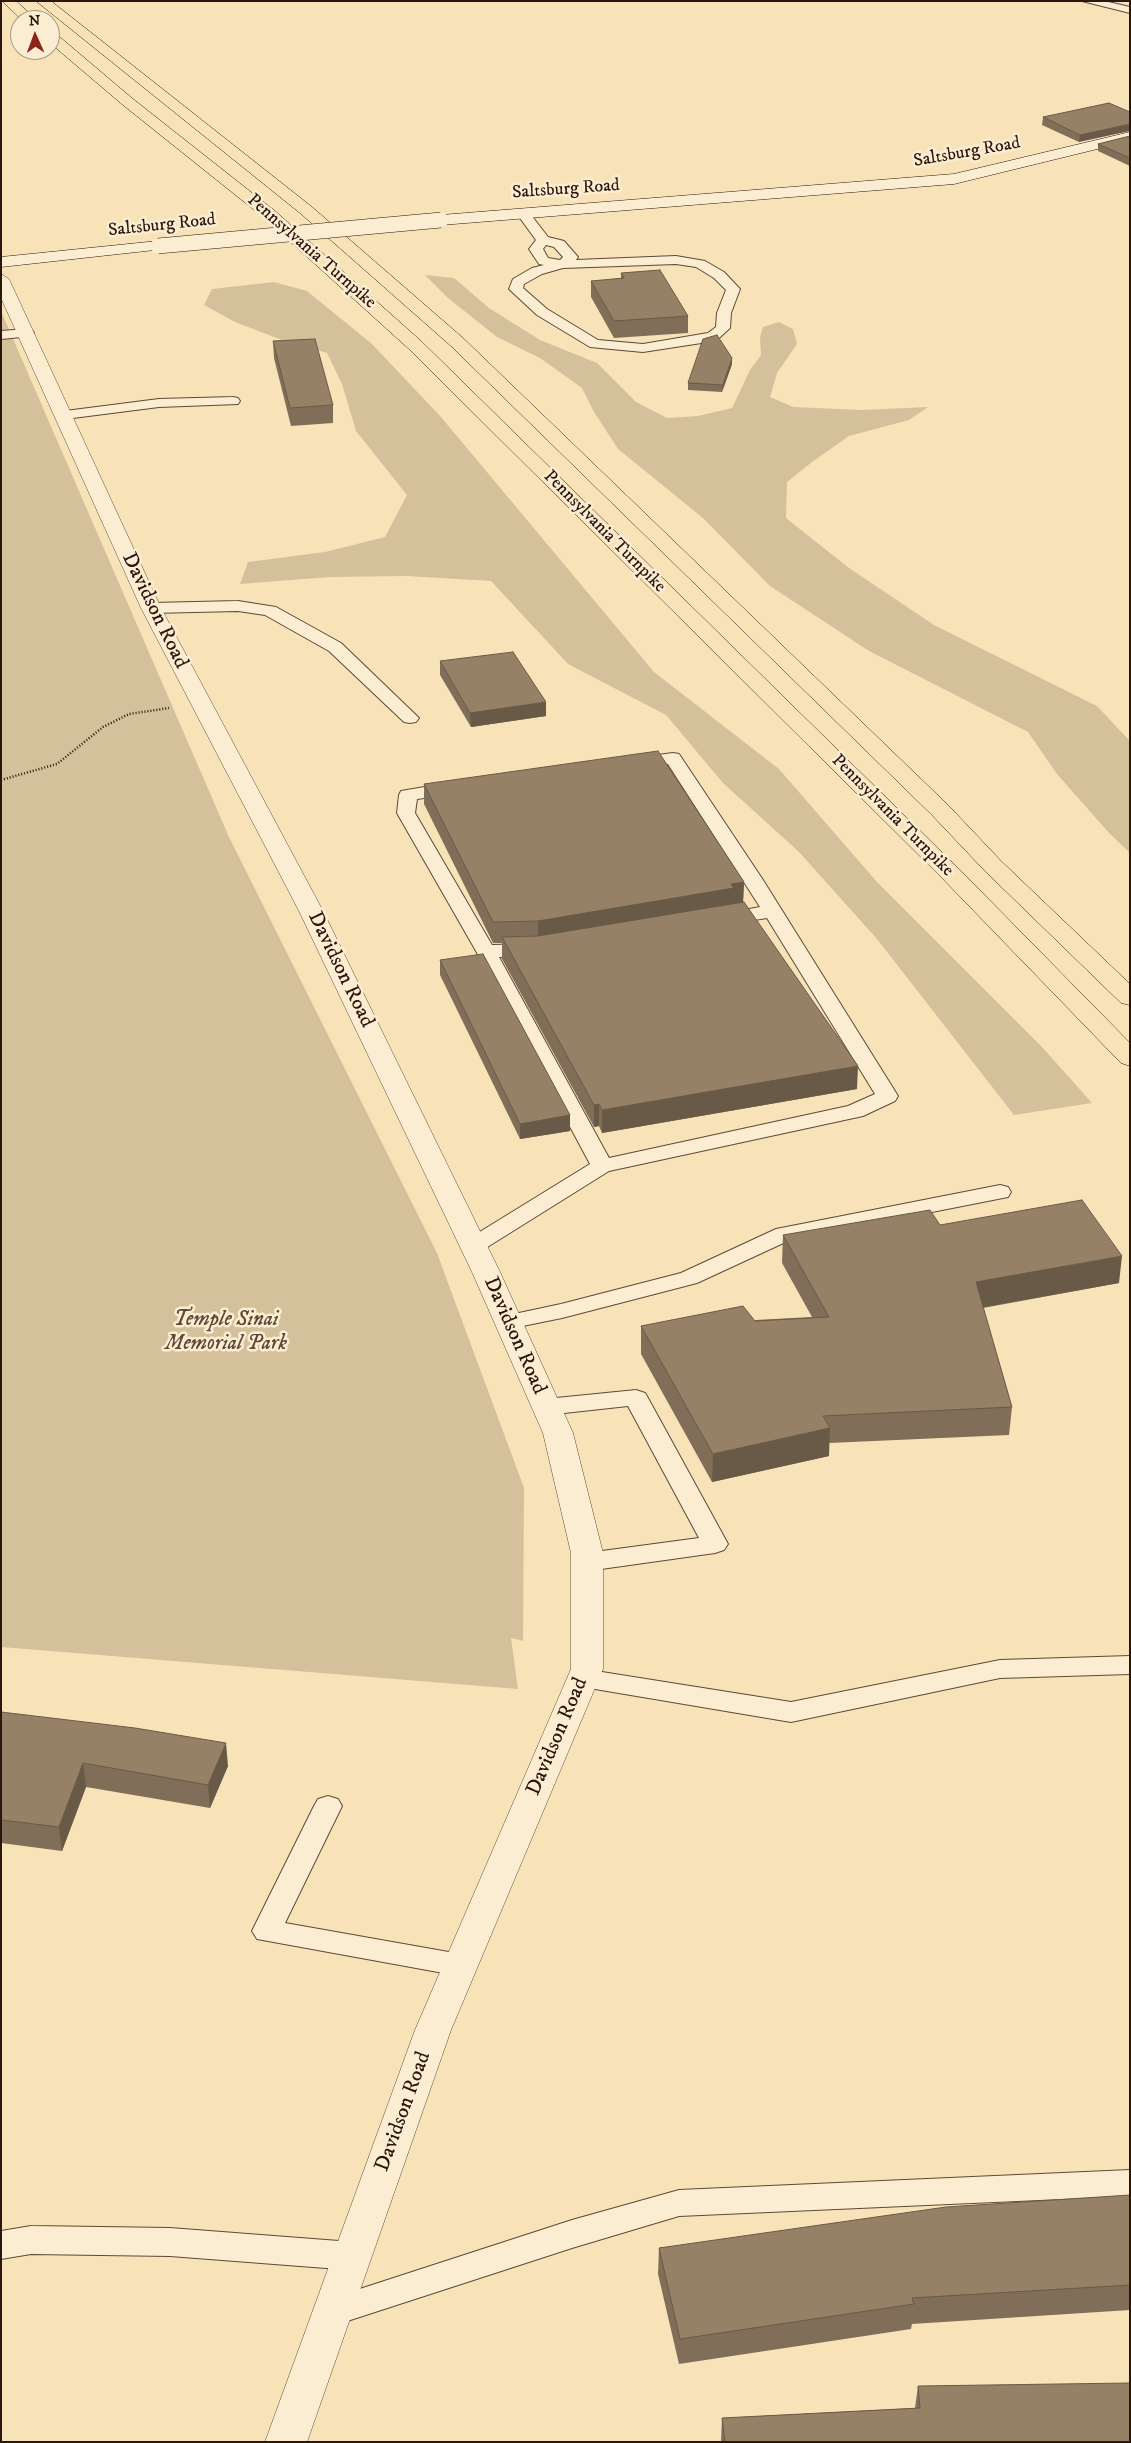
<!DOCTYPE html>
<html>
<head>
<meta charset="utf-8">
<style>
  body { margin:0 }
  #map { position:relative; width:1131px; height:2443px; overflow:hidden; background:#f8e3b9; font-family:"IM FELL DW Pica",serif }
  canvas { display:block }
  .frame { position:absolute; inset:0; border:2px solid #2c150c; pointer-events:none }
  .north { position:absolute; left:10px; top:10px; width:50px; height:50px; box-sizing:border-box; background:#faedd2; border:1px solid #a89783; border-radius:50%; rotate:358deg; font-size:14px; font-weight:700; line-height:20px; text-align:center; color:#2c150c }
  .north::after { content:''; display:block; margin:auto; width:18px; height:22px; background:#8f2418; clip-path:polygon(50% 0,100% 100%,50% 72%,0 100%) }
</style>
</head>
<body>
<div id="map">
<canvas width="1131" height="2443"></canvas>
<div class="frame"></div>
<div class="north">N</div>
</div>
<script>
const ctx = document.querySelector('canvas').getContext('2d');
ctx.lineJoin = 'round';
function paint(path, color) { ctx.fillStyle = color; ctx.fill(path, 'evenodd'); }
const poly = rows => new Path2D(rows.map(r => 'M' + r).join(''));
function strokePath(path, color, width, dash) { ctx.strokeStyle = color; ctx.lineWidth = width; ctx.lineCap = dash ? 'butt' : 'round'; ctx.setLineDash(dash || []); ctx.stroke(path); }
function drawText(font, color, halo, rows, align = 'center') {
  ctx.font = font + ' "IM FELL DW Pica",serif'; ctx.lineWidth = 5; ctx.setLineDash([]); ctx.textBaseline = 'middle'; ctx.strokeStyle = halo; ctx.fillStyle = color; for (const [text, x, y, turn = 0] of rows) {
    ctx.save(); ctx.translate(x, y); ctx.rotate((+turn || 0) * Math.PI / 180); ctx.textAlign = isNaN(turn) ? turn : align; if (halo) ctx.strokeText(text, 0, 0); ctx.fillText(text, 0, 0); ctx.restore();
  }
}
paint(poly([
  [425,275,454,278,489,308,540,340,597,363,636,402,667,418,698,416,732,408,750,370,761,355,760,337,763,327,779,322,793,329,797,344,777,373,770,397,793,407,862,410,928,407,909,420,849,436,812,462,787,482,786,518,849,568,934,625,1097,706,1130,741,1130,853,1109,833,1057,774,1028,732,869,651,770,586,703,518,618,449,594,412,582,388,540,358,497,337,448,298],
  [274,282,307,291,372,344,441,417,654,672,779,769,877,882,1042,1047,1092,1103,1014,1115,877,939,799,852,723,783,666,715,568,664,491,581,406,576,330,577,240,584,248,562,325,552,385,537,407,495,356,431,342,384,327,353,282,340,235,322,204,305,212,289],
  [1,311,229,837,437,1253,524,1488,523,1641,511,1638,518,1689,1,1647]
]), '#d5c09c');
const service = poly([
  [1082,1,1104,1,1130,7,1130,13,1082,1],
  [523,210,528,211,548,237,564,241,578,257,576,260,676,256,705,261,724,272,740,289,731,313,730,328,718,339,708,342,643,352,590,347,537,315,509,289,513,279,532,268,544,265,539,264,529,249,536,240,517,214,523,210],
  [546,245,554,247,563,257,560,260,548,258,543,249,546,245],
  [676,264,696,267,714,278,726,290,717,313,716,327,708,333,643,344,598,340,547,309,523,288,524,284,542,274,563,268,676,264],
  [27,329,32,330,34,333,32,336,1,339,1,331,27,329],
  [233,397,238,398,240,401,238,404,159,407,65,419,58,415,65,411,159,399,233,397],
  [238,601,276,607,341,643,419,718,416,722,410,723,404,722,329,651,265,615,238,611,151,613,145,612,143,608,145,604,151,603,238,601],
  [673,753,679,754,763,880,898,1096,895,1101,863,1116,609,1171,481,1251,473,1253,465,1251,462,1246,465,1241,590,1164,476,951,397,813,399,795,401,791,454,782,460,784,463,788,460,792,454,794,417,799,415,813,492,945,533,944,540,946,543,950,540,954,533,956,499,957,609,1158,848,1106,875,1094,767,918,723,925,716,923,713,919,716,915,760,907,668,764,635,768,629,767,626,763,629,759,635,758,673,753],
  [1000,1185,1008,1187,1011,1192,1008,1197,790,1240,697,1283,562,1318,508,1329,500,1327,496,1322,500,1317,561,1304,681,1273,776,1229,1000,1185],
  [636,1390,645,1393,648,1398,728,1544,724,1550,715,1553,587,1571,578,1568,574,1562,578,1556,587,1553,699,1538,628,1406,546,1415,537,1412,534,1407,537,1402,546,1399,636,1390],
  [1130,1656,1130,1674,1000,1678,791,1722,583,1687,573,1685,570,1678,573,1671,583,1669,791,1702,1000,1660,1130,1656],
  [328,1796,338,1799,342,1806,285,1923,460,1954,470,1957,475,1965,470,1973,460,1976,257,1939,252,1931,314,1806,318,1799,328,1796],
  [1130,2170,1130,2196,679,2216,572,2248,332,2326,320,2322,316,2312,320,2302,332,2298,572,2220,679,2190,1130,2170],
  [31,2226,170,2228,352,2242,363,2246,368,2256,363,2266,352,2270,170,2256,31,2254,1,2259,1,2231,31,2226]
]);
const tertiary = poly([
  [1,274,9,279,161,608,323,911,500,1272,573,1433,603,1553,603,1669,451,2030,307,2442,265,2442,415,2030,571,1669,571,1553,543,1433,472,1272,299,911,141,608,1,298,1,274]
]);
const secondary = poly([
  [1130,132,1130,141,954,184,441,225,433,220,441,215,954,174,1130,132],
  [158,241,166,246,164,249,1,267,1,257,158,241]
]);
const motorway = poly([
  [2,1,16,1,37,20,22,20,2,1],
  [36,1,51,1,312,207,463,338,948,805,1001,861,1130,984,1130,1005,1121,1003,985,871,932,815,451,346,300,213,36,1],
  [50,32,55,33,133,99,275,211,421,341,959,869,1130,1043,1130,1066,1121,1063,943,879,409,349,263,217,123,105,50,43,50,32]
]);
strokePath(service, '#5f4837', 2);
strokePath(tertiary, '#5f4837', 1);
strokePath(secondary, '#2c150c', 1);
strokePath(motorway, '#2c150c', 1);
strokePath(poly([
  [1,780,57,764,103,727,129,714,169,708]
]), '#2c150c', 2.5, [1, 2]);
paint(service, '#faedd2');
paint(tertiary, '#faedd2');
paint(secondary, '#faedd2');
paint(motorway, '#f8e3b9');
const secondaryBridge = poly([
  [158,246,441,220]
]);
strokePath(secondaryBridge, '#2c150c', 16, []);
strokePath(secondaryBridge, '#faedd2', 15);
paint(poly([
  [1130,112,1079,142,1042,125,1043,117],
  [1130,136,1130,166,1098,151,1098,144],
  [621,273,688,316,688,333,614,338,591,297,591,281,621,279],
  [273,341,333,405,333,423,291,426,274,358],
  [732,364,722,392,688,390,688,383],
  [440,661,546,716,471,727,440,675],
  [424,784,744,882,743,902,857,1089,602,1133,599,1126,594,1127,502,959,502,943,493,943,424,804],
  [440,960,570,1115,570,1131,520,1139,440,975],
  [940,1225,1119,1283,983,1308,1012,1407,1009,1435,829,1443,829,1456,712,1482,641,1354,641,1326,812,1317,782,1263,783,1235],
  [1,1712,228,1766,210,1808,86,1787,62,1851,1,1843],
  [1130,2195,1130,2310,912,2324,911,2329,679,2364,658,2274,659,2248],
  [918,2386,1130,2442,721,2442,722,2418,915,2408]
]), '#816e58');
paint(poly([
  [1130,124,1130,131,1079,142,1080,135],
  [732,358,732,364,722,392,723,385],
  [546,702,546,716,471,727,470,713],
  [744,882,743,903,538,942,538,921],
  [858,1066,857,1089,602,1133,602,1110],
  [599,1104,599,1126,594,1127,594,1105],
  [570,1115,570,1131,520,1139,520,1124],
  [1122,1256,1119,1283,973,1309,976,1282],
  [830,1428,829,1456,712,1482,713,1454],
  [226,1743,228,1766,210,1808,208,1785],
  [83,1763,86,1787,62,1851,59,1827]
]), '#695a47');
const building = poly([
  [1109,103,1130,112,1130,124,1080,135,1043,117,1109,103],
  [1130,136,1130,158,1098,144,1130,136],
  [660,270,688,316,614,321,591,281,624,278,621,273,660,270],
  [717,335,732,358,723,385,688,383,703,339,717,335],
  [315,339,333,405,290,408,273,341,315,339],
  [513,652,546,702,470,713,440,661,513,652],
  [658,751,744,882,731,884,734,888,538,921,493,922,424,784,658,751],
  [744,902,858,1066,602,1110,599,1104,594,1105,502,937,538,936,744,902],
  [483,954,570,1115,520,1124,440,960,483,954],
  [1082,1200,1122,1256,976,1282,1012,1407,823,1416,830,1428,713,1454,641,1326,743,1306,755,1321,829,1317,783,1235,930,1210,940,1225,1082,1200],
  [1,1712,135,1728,226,1743,208,1785,83,1763,59,1827,1,1820,1,1712],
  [1130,2195,1130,2285,912,2298,914,2304,680,2339,659,2248,946,2207,1130,2195],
  [1130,2383,1130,2442,725,2442,722,2418,920,2408,918,2386,1130,2383]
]);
paint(building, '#968066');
strokePath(building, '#695a47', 1);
drawText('18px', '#2c150c', '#faedd2', [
  ["Saltsburg Road",967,153,-10],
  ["Saltsburg Road",566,190,-4],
  ["Saltsburg Road",162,226,-6],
  ["Pennsylvania Turnpike",311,252,41],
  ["Pennsylvania Turnpike",604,532,45],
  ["Pennsylvania Turnpike",892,816,45]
]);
drawText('21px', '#2c150c', '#faedd2', [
  ["Davidson Road",154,611,64],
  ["Davidson Road",340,970,64],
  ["Davidson Road",514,1336,66],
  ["Davidson Road",558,1737,-67],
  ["Davidson Road",404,2112,-70]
]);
drawText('italic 21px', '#5f4837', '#faedd2', [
  ["Temple Sinai",226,1321],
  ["Memorial Park",226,1345]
]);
</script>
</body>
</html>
